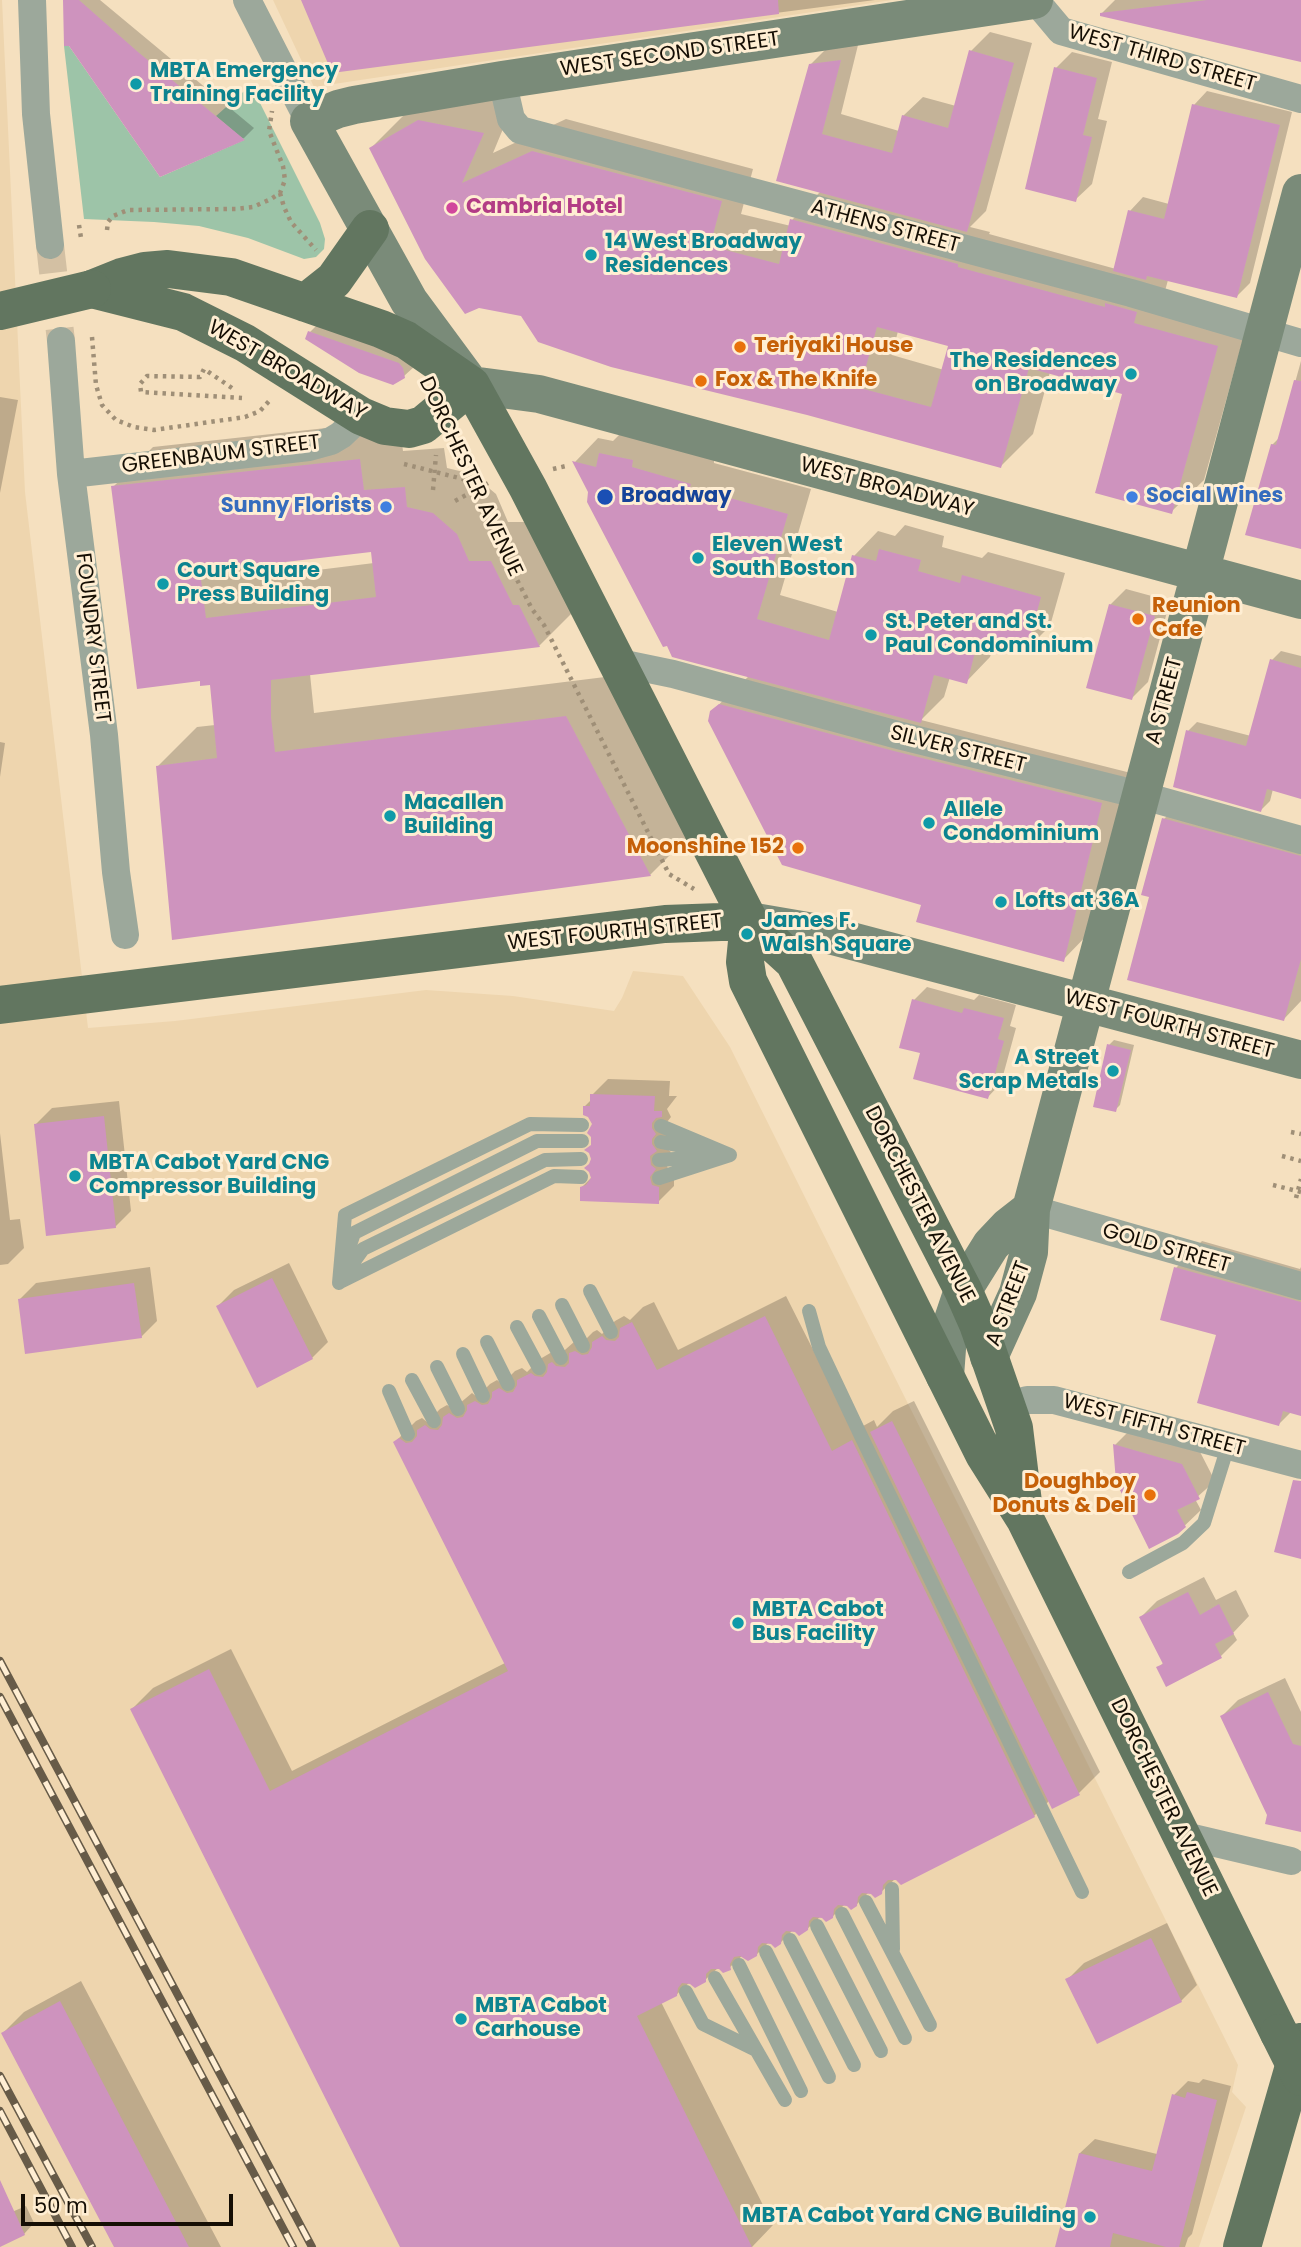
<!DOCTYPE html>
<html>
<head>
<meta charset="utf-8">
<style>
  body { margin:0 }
  #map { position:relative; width:1301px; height:2247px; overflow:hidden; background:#f5e0bf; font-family:Poppins,sans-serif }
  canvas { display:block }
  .scale { position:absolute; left:21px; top:2194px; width:212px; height:32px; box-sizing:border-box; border:4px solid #150e04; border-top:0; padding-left:9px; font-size:21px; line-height:24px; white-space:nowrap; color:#150e04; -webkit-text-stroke:5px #ffeed3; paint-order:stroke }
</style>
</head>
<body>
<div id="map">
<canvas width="1301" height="2247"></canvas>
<div class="scale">50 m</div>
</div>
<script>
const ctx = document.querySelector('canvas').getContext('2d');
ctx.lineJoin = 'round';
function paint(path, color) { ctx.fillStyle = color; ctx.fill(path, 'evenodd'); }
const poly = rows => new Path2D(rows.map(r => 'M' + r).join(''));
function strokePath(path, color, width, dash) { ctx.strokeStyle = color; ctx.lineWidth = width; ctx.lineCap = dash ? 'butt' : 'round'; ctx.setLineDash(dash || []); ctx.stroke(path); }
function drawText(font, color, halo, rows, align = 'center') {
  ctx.font = font + ' Poppins,sans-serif'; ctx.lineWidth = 6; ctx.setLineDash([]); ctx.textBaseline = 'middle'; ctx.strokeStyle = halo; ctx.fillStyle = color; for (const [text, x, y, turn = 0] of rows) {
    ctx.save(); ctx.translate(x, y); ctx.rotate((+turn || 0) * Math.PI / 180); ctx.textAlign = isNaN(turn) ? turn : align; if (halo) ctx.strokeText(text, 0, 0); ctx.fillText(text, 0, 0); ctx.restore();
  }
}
paint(poly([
  [0,0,2,0,25,492,88,1028,175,1021,426,990,513,996,614,1011,622,998,633,971,683,976,730,1047,1238,2065,1232,2092,1246,2107,1199,2247,0,2247],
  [273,0,892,0,314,87]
]), '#eed5ae');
paint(poly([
  [64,46,69,46,160,177,244,140,216,116,251,85,320,223,325,239,324,249,316,257,304,259,248,238,199,226,154,222,84,219]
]), '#9dc4a8');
paint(poly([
  [65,0,100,0,254,128,244,138,160,175],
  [303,0,875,0,333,71],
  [1115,0,1301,0,1301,61,1102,13],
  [990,32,1032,43,986,211,970,227,990,232,989,234,1116,269,1130,211,1143,197,1169,204,1194,105,1207,91,1292,112,1250,283,1237,296,1168,280,1165,291,1250,314,1204,480,1171,512,1124,392,1050,372,1033,434,1001,466,522,315,371,148,404,115,452,88,515,100,493,153,566,119,753,169,741,214,791,226,792,220,821,191,810,65,830,45,859,41,841,114,899,131,903,116,923,97,956,106,971,51],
  [898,331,950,345,944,370,892,355],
  [1072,52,1112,62,1098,119,1107,121,1092,184,1075,200,1056,68],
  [320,322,413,357,415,366,404,376,310,332],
  [1301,361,1301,546,1272,445,1280,437],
  [0,397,18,400,0,493],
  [399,420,403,451,444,448,447,468,472,474,496,494,508,522,530,522,579,606,539,646,310,674,314,713,605,677,690,835,650,875,174,938,157,767,197,727,215,725,211,683,113,487,153,447],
  [373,550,374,563,245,579,243,565],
  [625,429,714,460,714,463,811,489,780,595,838,612,854,556,878,531,895,536,905,525,944,536,942,547,982,558,988,552,1065,573,1050,626,1026,650,1010,646,1003,653,992,651,990,657,966,682,950,677,944,697,921,720,1131,773,1093,929,1063,960,924,904,711,712,749,676,590,492,575,462,598,438,613,441],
  [1126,589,1170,601,1148,682,1132,698,1110,605],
  [1281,651,1301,656,1301,797,1273,789,1270,801,1261,810,1188,731,1197,722,1251,736,1272,660],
  [0,742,5,743,0,777],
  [1182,801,1301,834,1301,1001,1284,1019,1151,896,1164,819],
  [927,987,974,1000,979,995,1016,1005,1010,1026,1016,1028,1001,1083,988,1097,922,1052,914,1000],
  [1114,1040,1134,1045,1120,1105,1115,1110,1109,1045],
  [608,1079,670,1081,669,1096,677,1096,667,1109,671,1117,667,1122,672,1133,666,1148,671,1152,665,1159,668,1169,674,1171,674,1186,658,1202,582,1187,592,1177,594,1124,585,1106,592,1099,592,1095],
  [119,1101,131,1211,115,1227,36,1124,52,1108],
  [0,1133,10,1220,20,1219,24,1248,8,1264,0,1265],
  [1202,1241,1300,1269,1301,1267,1301,1414,1291,1412,1279,1424,1176,1268],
  [289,1263,328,1342,312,1358,218,1306,234,1290],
  [150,1267,157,1321,141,1337,20,1299,36,1283],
  [786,1296,854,1431,874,1420,877,1427,893,1411,914,1401,1100,1772,1079,1793,1050,1800,1034,1816,895,1879,881,1892,869,1892,856,1905,845,1904,832,1917,821,1916,807,1929,793,1930,780,1943,769,1942,756,1955,743,1955,729,1968,718,1968,705,1980,690,1982,676,1995,661,2002,773,2225,752,2247,402,2247,132,1709,153,1688,231,1649,292,1771,505,1663,395,1442,416,1421,422,1418,427,1422,440,1409,447,1405,453,1409,472,1393,477,1397,490,1384,497,1380,502,1384,515,1371,522,1368,527,1372,540,1359,552,1352,558,1356,574,1342,579,1346,593,1332,597,1330,602,1334,615,1321,624,1316,630,1320,643,1307,654,1302,678,1350],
  [1131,1429,1198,1448,1215,1481,1195,1499,1201,1510,1177,1533,1115,1445],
  [1204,1577,1216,1600,1236,1590,1249,1616,1233,1633,1237,1640,1221,1656,1158,1668,1164,1662,1141,1617,1157,1601],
  [1285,1678,1301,1712,1301,1830,1269,1815,1222,1716,1238,1700],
  [1167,1923,1197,1985,1181,2001,1068,1979,1084,1963],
  [81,1981,221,2247,116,2247,3,2033,24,2012],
  [1203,2079,1231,2086,1192,2234,1188,2238,1185,2247,1057,2247,1080,2153,1095,2139,1157,2154,1174,2095,1188,2081,1199,2083],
  [26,2206,34,2223,24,2234,0,2245,0,2217]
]), '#0003');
paint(poly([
  [63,0,79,0,138,52,245,140,160,177,69,46,64,46],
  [301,0,778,0,779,14,332,73],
  [1207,0,1301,0,1301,62,1100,16,1100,13],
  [969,50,1014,63,967,232,776,181,809,64,841,60,822,134,892,153,902,115,948,128],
  [1054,67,1097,78,1083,135,1092,137,1076,202,1025,189],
  [1192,104,1280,125,1237,298,1147,276,1146,280,1113,271,1128,210,1164,219],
  [418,120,484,133,462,183,532,151,722,201,710,246,779,264,790,219,958,264,958,267,1105,307,1105,303,1137,312,1134,323,1218,346,1172,514,1095,493,1122,394,1029,368,1001,468,807,415,611,367,538,342,521,316,479,308,465,314,425,259,369,148],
  [877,327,948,346,931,407,860,388],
  [308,331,399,363,403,368,405,378,393,385,359,373,305,339],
  [1294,380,1301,381,1301,549,1245,535,1271,444,1276,445],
  [599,453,633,460,632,467,691,484,690,487,788,514,757,619,829,640,852,555,876,561,879,549,921,560,918,571,960,583,962,575,1041,597,1026,652,1006,647,1003,655,976,648,967,684,934,675,921,723,672,657,667,646,663,647,587,502,588,492,572,461,596,467],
  [360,459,364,490,405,487,407,507,433,513,457,534,469,561,491,561,513,605,519,605,540,647,271,680,271,717,275,752,566,716,651,876,172,940,156,766,217,758,210,685,200,686,200,681,137,689,111,486],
  [371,552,376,597,206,618,200,572],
  [1109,604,1155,616,1132,700,1086,688],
  [1270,659,1301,668,1301,799,1267,789,1261,812,1173,787,1186,730,1246,746],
  [719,704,894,751,1102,803,1064,962,916,922,921,905,782,865,708,721,710,711],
  [1162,818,1301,856,1301,959,1284,1021,1127,980,1149,897,1141,895],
  [912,999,962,1013,964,1008,1004,1018,998,1039,1004,1041,988,1099,913,1079,920,1053,899,1048],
  [1107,1044,1131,1050,1116,1112,1093,1107],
  [590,1094,655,1096,654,1111,662,1111,662,1117,656,1118,652,1123,652,1128,656,1134,652,1139,652,1144,657,1151,650,1156,651,1165,656,1169,650,1177,652,1185,659,1187,659,1204,580,1201,580,1187,586,1185,591,1178,589,1172,584,1168,589,1164,591,1159,589,1153,584,1150,591,1145,591,1137,587,1133,592,1124,588,1117,583,1115,583,1106,590,1106],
  [104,1116,116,1228,46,1236,34,1124],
  [1174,1267,1301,1302,1301,1416,1283,1411,1279,1426,1197,1403,1216,1335,1160,1320],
  [272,1278,313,1359,257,1388,216,1306],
  [134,1283,142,1338,25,1354,18,1299],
  [765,1316,832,1451,852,1440,1035,1817,901,1885,896,1880,888,1880,883,1885,882,1894,875,1898,871,1894,862,1893,858,1897,857,1906,851,1910,847,1906,838,1905,834,1909,833,1918,826,1922,822,1918,813,1917,809,1921,808,1930,799,1936,795,1932,786,1931,782,1935,781,1944,775,1948,771,1944,762,1943,758,1947,757,1956,748,1961,740,1956,734,1957,730,1964,731,1970,723,1973,719,1969,711,1969,706,1974,706,1982,695,1988,690,1984,682,1983,678,1988,677,1996,637,2016,752,2247,400,2247,130,1709,209,1669,270,1791,508,1671,393,1442,399,1438,406,1443,412,1442,417,1436,417,1430,425,1425,430,1429,438,1430,442,1425,443,1417,449,1413,457,1418,463,1417,467,1410,467,1405,475,1401,482,1405,488,1404,492,1397,492,1392,499,1388,507,1393,513,1392,517,1385,517,1380,531,1373,535,1376,543,1377,547,1372,548,1364,552,1362,556,1366,565,1367,569,1363,569,1353,575,1351,582,1355,588,1354,592,1347,592,1342,602,1336,606,1340,615,1341,619,1337,620,1328,632,1322,657,1370],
  [892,1421,1080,1795,1052,1809,870,1432],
  [1113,1444,1182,1464,1200,1499,1177,1510,1186,1527,1178,1534,1149,1549,1116,1482],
  [1293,1480,1301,1481,1301,1559,1274,1552],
  [1188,1592,1200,1615,1219,1604,1234,1634,1215,1644,1222,1658,1166,1687,1156,1667,1163,1664,1139,1617],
  [1268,1692,1293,1744,1301,1746,1301,1832,1265,1824,1267,1815,1220,1716],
  [1151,1938,1182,2002,1097,2044,1065,1979],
  [60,2001,189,2247,114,2247,1,2033],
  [1187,2092,1217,2100,1179,2247,1166,2247,1113,2233,1110,2247,1055,2247,1079,2153,1152,2171,1172,2094,1185,2098],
  [0,2180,25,2235,0,2247]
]), '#ce93be');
strokePath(poly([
  [50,245,61,341]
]), '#d3c0a3', 28, [28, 14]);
strokePath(poly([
  [280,193,284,207,291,222,316,250],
  [79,225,81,238],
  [107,230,108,222,113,216,128,210,236,209,253,207,271,199,280,193,285,180,283,166,269,131,272,111],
  [92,337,96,385,102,405,116,420,134,427,154,430,245,417,260,411,271,399],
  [232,388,204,369,200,377,147,376,140,384,141,392,242,398],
  [454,441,489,525,532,609,544,625,669,874,694,889],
  [404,464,463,479,473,485],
  [553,469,566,466],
  [433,490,436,455],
  [455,501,490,482],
  [1291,1132,1301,1134],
  [1282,1156,1301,1161],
  [1273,1185,1301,1192],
  [1296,1198,1301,1179]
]), '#9f8f77', 4.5, [3.5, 5]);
strokePath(poly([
  [661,1126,730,1155],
  [661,1142,701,1150],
  [659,1160,707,1157],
  [659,1178,730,1155],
  [347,1254,354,1233,537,1141,582,1141],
  [340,1281,363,1249,545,1160,581,1159],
  [340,1282,554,1176,581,1177],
  [339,1283,345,1215,530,1124,582,1125],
  [590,1291,611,1332],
  [562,1305,583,1346],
  [809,1311,819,1347,861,1436,1082,1892],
  [539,1316,561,1358],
  [517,1327,539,1368],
  [487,1342,508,1384],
  [463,1354,483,1396],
  [437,1367,458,1409],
  [412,1380,434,1421],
  [389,1391,408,1434],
  [1129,1572,1183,1543,1204,1523,1228,1446],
  [892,1889,893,1949],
  [866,1902,930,2025],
  [842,1914,905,2038],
  [817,1926,881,2051],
  [790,1940,854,2065],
  [766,1952,829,2077],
  [739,1965,801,2091],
  [715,1978,785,2100],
  [686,1992,703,2024,756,2050]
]), '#9ca89b', 14);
strokePath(poly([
  [32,0,36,114,50,245],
  [247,0,309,121],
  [1035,0,1061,31,1301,99],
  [502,80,511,119,520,130,1131,293,1301,343],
  [61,341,71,474,104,735,116,872,125,935],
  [71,474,309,447,331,441,341,435,361,416],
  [615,662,673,674,898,735,1140,795,1301,840],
  [1031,1209,1301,1286],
  [1006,1405,1027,1400,1054,1400,1301,1465],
  [1181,1835,1291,1861]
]), '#9ca89b', 28);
strokePath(poly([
  [1034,0,502,80,354,105,338,109,309,121,409,301,471,385,539,394,1301,600],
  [749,921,825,934,1301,1060],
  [989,1357,1018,1293,1029,1252,1031,1209,1301,193],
  [945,1376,948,1335,963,1290,991,1245,1008,1227,1031,1209]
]), '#7a8b79', 38);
strokePath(poly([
  [92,289,122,277,145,271,168,269,231,277,381,329,406,340,471,385,528,488,749,921,794,962,963,1290,978,1324,1014,1428,1025,1519],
  [92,289,183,312,245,343,361,416,385,426,409,429,423,425,471,385],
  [305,303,334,280,370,229],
  [749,921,745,962,748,981,984,1454,1025,1519,1279,2033],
  [0,1005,665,924,749,921],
  [1242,2247,1301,2042]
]), '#627660', 38);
const rail = poly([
  [0,1661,312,2247],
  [0,1697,293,2247],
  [0,2076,92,2247],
  [0,2111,72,2247]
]);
strokePath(rail, '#675b48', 8);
strokePath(rail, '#ffeed3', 5, [16]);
strokePath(poly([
  [0,311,92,289],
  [1279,2033,1301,2077]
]), '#627660', 38);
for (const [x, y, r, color] of [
  [136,84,7,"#0f9aa8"],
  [452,208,7,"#d1479c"],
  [591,255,7,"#0f9aa8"],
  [740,347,7,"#e8710a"],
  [1131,374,7,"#0f9aa8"],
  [701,381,7,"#e8710a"],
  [605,497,9,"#1a4fb4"],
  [1132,497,7,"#3f7fe0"],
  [386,507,7,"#3f7fe0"],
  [698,558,7,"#0f9aa8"],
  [163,584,7,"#0f9aa8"],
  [1138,619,7,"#e8710a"],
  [871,635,7,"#0f9aa8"],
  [390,816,7,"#0f9aa8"],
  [929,823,7,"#0f9aa8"],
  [798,848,7,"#e8710a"],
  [1001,902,7,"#0f9aa8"],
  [747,934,7,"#0f9aa8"],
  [1113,1071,7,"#0f9aa8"],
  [75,1176,7,"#0f9aa8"],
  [1150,1495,7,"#e8710a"],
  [738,1623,7,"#0f9aa8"],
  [461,2019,7,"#0f9aa8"],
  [1090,2217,7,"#0f9aa8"]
]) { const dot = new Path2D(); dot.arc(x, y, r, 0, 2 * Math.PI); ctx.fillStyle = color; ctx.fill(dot); strokePath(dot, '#ffeed3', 2.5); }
drawText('21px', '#150e04', '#ffeed3', [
  ["WEST SECOND STREET",670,55,-8],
  ["WEST THIRD STREET",1162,59,16],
  ["ATHENS STREET",885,227,15],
  ["WEST BROADWAY",287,371,30],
  ["GREENBAUM STREET",221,455,-7],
  ["DORCHESTER AVENUE",470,477,65],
  ["WEST BROADWAY",887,488,15],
  ["FOUNDRY STREET",92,638,83],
  ["A STREET",1165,701,-75],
  ["SILVER STREET",958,750,14],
  ["WEST FOURTH STREET",615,933,-6],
  ["WEST FOURTH STREET",1169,1025,15],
  ["DORCHESTER AVENUE",919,1205,63],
  ["GOLD STREET",1166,1249,16],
  ["A STREET",1009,1304,-69],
  ["WEST FIFTH STREET",1154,1426,15],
  ["DORCHESTER AVENUE",1163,1798,64]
]);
drawText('bold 21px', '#0d838f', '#ffeed3', [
  ["MBTA Emergency",150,72],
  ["Training Facility",150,96],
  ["14 West Broadway",605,243],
  ["Residences",605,267],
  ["The Residences",1117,362,"right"],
  ["on Broadway",1117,386,"right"],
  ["Eleven West",712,546],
  ["South Boston",712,570],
  ["Court Square",177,572],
  ["Press Building",177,596],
  ["St. Peter and St.",885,623],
  ["Paul Condominium",885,647],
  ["Macallen",404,804],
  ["Building",404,828],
  ["Allele",943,811],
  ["Condominium",943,835],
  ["Lofts at 36A",1015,902],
  ["James F.",761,922],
  ["Walsh Square",761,946],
  ["A Street",1099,1059,"right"],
  ["Scrap Metals",1099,1083,"right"],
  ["MBTA Cabot Yard CNG",89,1164],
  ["Compressor Building",89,1188],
  ["MBTA Cabot",752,1611],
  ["Bus Facility",752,1635],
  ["MBTA Cabot",475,2007],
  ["Carhouse",475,2031],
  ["MBTA Cabot Yard CNG Building",1076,2217,"right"]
], 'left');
drawText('bold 21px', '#b23c85', '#ffeed3', [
  ["Cambria Hotel",466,208]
], 'left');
drawText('bold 21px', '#c56008', '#ffeed3', [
  ["Teriyaki House",754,347],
  ["Fox & The Knife",715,381],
  ["Reunion",1152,607],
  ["Cafe",1152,631],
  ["Moonshine 152",784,848,"right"],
  ["Doughboy",1136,1483,"right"],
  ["Donuts & Deli",1136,1507,"right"]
], 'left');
drawText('bold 21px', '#164399', '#ffeed3', [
  ["Broadway",621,497]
], 'left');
drawText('bold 21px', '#366cbe', '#ffeed3', [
  ["Social Wines",1146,497],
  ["Sunny Florists",372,507,"right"]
], 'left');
</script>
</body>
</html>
